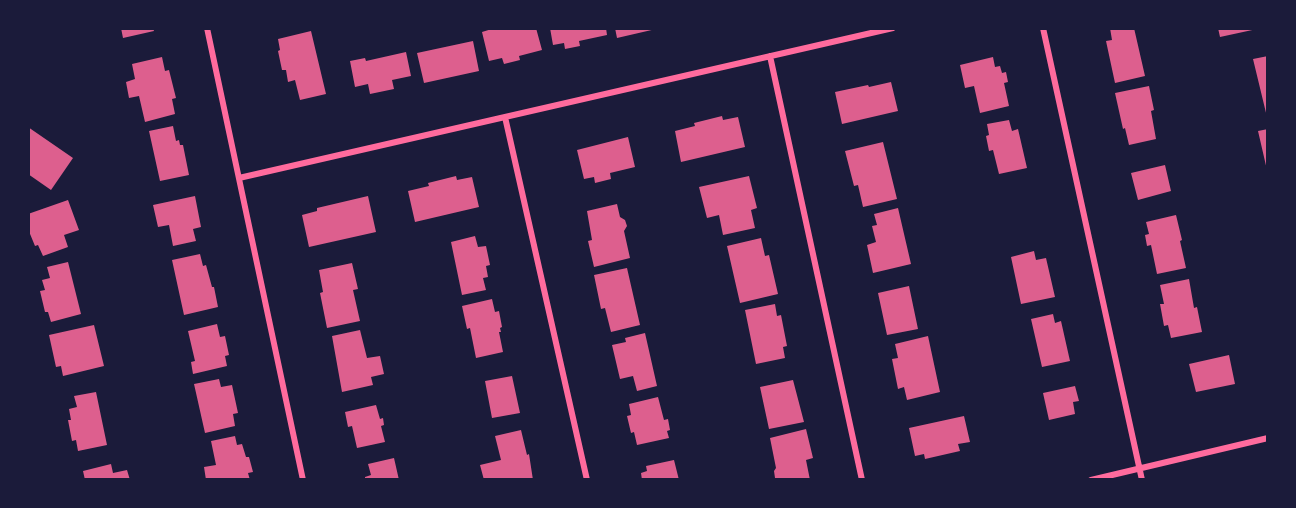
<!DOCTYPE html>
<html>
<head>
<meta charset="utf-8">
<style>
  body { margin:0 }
  #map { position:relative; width:1296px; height:508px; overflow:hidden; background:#1b1b3a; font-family:"Golos Text",sans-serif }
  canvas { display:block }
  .frame { position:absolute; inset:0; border:30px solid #1b1b3a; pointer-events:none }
</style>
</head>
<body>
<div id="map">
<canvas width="1296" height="508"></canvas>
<div class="frame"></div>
</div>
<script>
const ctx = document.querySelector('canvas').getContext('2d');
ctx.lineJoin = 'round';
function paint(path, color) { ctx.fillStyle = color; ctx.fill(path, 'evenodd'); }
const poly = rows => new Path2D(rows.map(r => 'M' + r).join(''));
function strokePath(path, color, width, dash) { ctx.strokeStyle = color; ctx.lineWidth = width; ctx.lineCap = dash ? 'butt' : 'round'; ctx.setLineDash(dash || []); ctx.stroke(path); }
paint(poly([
  [121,28,153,28,154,31,123,38],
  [495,28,536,28,542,50,519,56,520,60,504,64,502,58,489,61,482,32],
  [550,28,606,28,607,35,579,41,580,46,565,49,564,43,553,45],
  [615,28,656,28,656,29,617,38],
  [1110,28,1134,28,1145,76,1115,83,1106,41,1112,40],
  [1218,28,1256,28,1257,29,1220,37],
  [311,31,326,94,300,100,295,80,288,82,286,70,282,70,278,51,280,50,278,39],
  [473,41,479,71,424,83,417,53],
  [406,52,411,76,392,80,394,89,370,94,368,84,355,87,350,61,365,58,366,61],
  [1268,56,1268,117,1267,117,1253,59],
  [162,57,165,71,169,70,176,98,172,99,175,114,145,122,139,96,129,98,126,82,135,79,132,64],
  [993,57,995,67,1000,66,1002,73,1006,72,1008,82,1004,83,1009,106,980,113,974,86,965,88,960,65],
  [891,82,898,111,842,124,835,92,868,85,869,87],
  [1149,86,1154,110,1151,111,1156,139,1129,145,1125,128,1123,129,1115,93],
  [722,116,723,120,738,117,745,147,681,162,675,131,695,126,694,123],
  [1009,120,1012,131,1018,129,1027,168,999,174,993,150,989,151,986,136,989,135,987,124],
  [173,126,176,141,179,140,180,145,183,145,189,175,160,181,149,131],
  [28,127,73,158,51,190,28,174],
  [1268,129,1268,169,1267,170,1258,131],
  [628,137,635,167,610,173,611,179,595,183,594,177,584,179,577,150],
  [883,142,897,199,863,207,858,185,854,186,845,151],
  [1165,165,1171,191,1138,200,1131,173],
  [456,176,457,180,472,177,479,207,415,222,408,191,429,186,428,183],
  [749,176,757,208,751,210,755,228,723,235,719,215,707,218,699,187],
  [195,196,201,227,193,229,196,241,173,246,169,225,158,227,153,205],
  [368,196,376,232,309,247,302,215,317,211,317,208],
  [68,200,79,230,64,235,68,247,43,256,38,245,35,246,28,229,28,214],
  [617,204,620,217,625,220,627,226,624,231,630,258,594,267,588,241,592,240,587,211],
  [898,208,911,264,873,273,867,245,876,242,872,226,877,225,874,214],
  [1176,215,1182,240,1180,241,1186,268,1157,274,1151,245,1147,246,1145,235,1149,234,1146,222],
  [475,236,478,247,486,246,490,265,486,266,488,277,483,278,486,290,462,295,451,242],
  [761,238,765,256,769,255,778,294,740,303,727,246],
  [1034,251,1036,260,1046,258,1055,297,1021,304,1011,257],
  [200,254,203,266,206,265,212,287,214,287,218,307,184,315,172,260],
  [68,262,81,314,51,322,48,312,45,312,40,291,45,290,42,280,50,278,47,267],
  [352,263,358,289,353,290,360,321,327,328,320,293,323,292,319,270],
  [627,268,640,325,611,332,605,308,601,309,594,275],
  [1189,279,1194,308,1197,307,1202,332,1171,338,1168,325,1164,326,1160,304,1164,304,1160,285],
  [909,286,918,329,887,335,878,293],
  [492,299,495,312,499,311,502,327,500,328,501,332,499,332,503,352,476,358,470,328,467,329,462,306],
  [775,304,777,316,781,315,787,346,783,347,785,358,756,364,745,310],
  [1053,314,1055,323,1061,321,1070,361,1042,367,1031,319],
  [217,324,220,337,225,336,229,355,225,356,227,366,193,374,191,362,195,361,188,331],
  [94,325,104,366,63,376,61,366,56,367,49,335],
  [360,330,367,358,380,356,384,374,371,377,373,385,342,392,332,336],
  [645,333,657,386,637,391,633,376,620,379,612,345,626,342,625,338],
  [928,336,940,392,907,400,904,387,898,389,892,359,898,358,895,344],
  [1229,355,1235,384,1196,392,1189,364],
  [512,376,520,413,492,418,485,381],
  [219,379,221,387,232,385,238,413,233,414,235,426,205,433,194,384],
  [793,380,804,422,769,429,760,387],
  [1075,386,1079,401,1073,402,1075,414,1049,420,1043,393],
  [96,392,107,445,78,451,76,440,72,441,68,420,71,420,69,409,77,407,74,396],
  [658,397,664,420,668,419,670,430,667,431,669,438,637,445,634,432,631,433,627,416,631,415,629,404],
  [376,405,380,419,383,418,384,425,381,426,385,442,357,448,352,426,348,427,345,412],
  [964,416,970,442,958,444,960,451,925,459,924,454,915,456,909,428],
  [806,429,813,458,806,460,810,480,778,480,775,478,774,471,776,468,770,438],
  [521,430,527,455,529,454,533,480,484,480,480,465,501,460,495,436],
  [235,436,237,445,242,444,246,457,249,457,253,472,248,473,250,480,206,480,204,467,216,465,211,441],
  [394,458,399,480,365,480,365,477,371,475,368,464],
  [674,460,679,480,642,480,641,473,647,471,646,466],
  [111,464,113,473,127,470,130,480,85,480,83,471]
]), '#dd5f8e');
strokePath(poly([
  [207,28,303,480],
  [1043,28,1142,480],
  [770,56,862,480],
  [505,117,587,480],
  [239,178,893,28],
  [1091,480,1268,438]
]), '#ff6b9d', 6);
</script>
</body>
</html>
